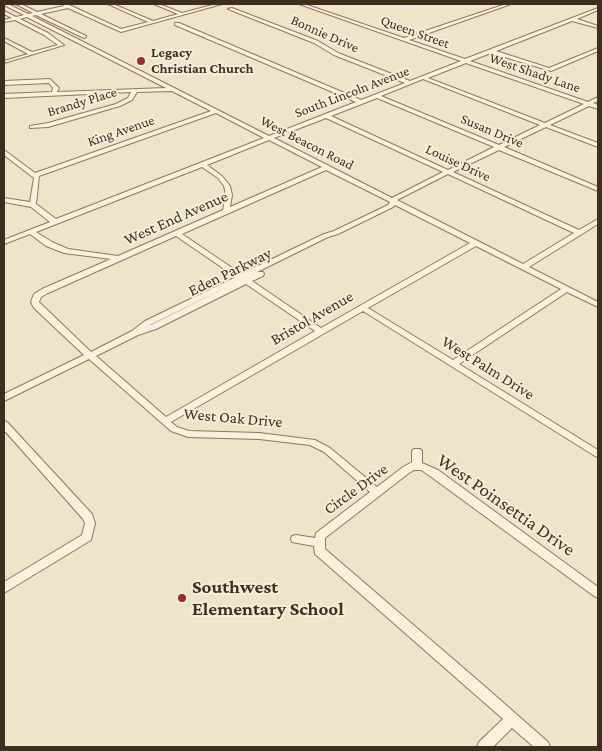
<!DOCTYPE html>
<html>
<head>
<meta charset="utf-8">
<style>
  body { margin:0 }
  #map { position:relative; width:602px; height:751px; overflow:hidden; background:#f0e4c8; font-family:"Crimson Pro",serif }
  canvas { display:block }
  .frame { position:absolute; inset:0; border:5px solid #3d2e20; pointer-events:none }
</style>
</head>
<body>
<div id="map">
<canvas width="602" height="751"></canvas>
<div class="frame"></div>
</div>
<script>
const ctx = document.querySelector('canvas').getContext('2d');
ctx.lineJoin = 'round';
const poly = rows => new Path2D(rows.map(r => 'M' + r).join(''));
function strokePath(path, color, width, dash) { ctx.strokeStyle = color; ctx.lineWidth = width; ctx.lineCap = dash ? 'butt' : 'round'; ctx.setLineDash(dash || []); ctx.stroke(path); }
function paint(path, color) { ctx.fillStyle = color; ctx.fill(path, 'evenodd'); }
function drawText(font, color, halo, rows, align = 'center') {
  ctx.font = font + ' "Crimson Pro",serif'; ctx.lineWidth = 4; ctx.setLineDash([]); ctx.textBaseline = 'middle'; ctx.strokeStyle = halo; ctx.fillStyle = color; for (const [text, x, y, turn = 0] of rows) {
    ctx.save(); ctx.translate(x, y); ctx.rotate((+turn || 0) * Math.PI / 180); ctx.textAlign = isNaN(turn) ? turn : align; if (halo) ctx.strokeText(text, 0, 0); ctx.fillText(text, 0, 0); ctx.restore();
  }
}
const minor = poly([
  [4,4,8,4,28,14,33,13,16,4,21,4,37,12,64,6,62,4,67,4,121,29,148,22,108,4,113,4,153,21,178,14,154,4,159,4,182,13,216,4,222,4,121,32,68,8,41,14,86,36,86,37,84,38,36,15,32,16,269,136,356,102,175,25,175,23,179,23,361,100,405,83,334,55,314,43,228,9,232,8,318,41,338,53,410,81,461,61,299,4,304,4,404,38,506,4,511,4,409,40,465,59,598,8,598,10,577,19,598,26,598,28,572,21,496,51,549,68,598,48,598,51,551,71,491,53,470,61,588,102,598,97,598,101,593,103,598,105,598,109,589,106,550,125,598,143,598,147,546,127,504,147,598,187,598,191,499,150,453,172,579,230,598,219,598,224,529,267,598,302,598,307,567,292,459,364,598,450,598,457,595,456,363,311,171,422,177,427,189,431,259,433,315,440,330,448,377,487,403,467,412,462,412,451,414,449,420,449,422,451,422,463,438,470,598,587,598,598,594,596,430,476,421,470,414,470,409,473,325,538,325,549,482,684,548,742,550,747,534,747,512,728,493,747,477,747,479,742,503,719,315,554,314,546,292,542,291,539,292,536,296,535,315,538,316,533,370,492,324,452,310,445,259,439,188,437,171,431,89,359,4,401,4,394,84,355,34,308,31,302,34,294,42,289,111,259,64,253,46,246,30,234,4,244,4,240,50,222,31,207,4,202,4,198,30,202,34,178,4,155,4,150,35,173,211,111,172,91,137,92,132,100,120,106,48,127,30,128,30,126,48,123,116,104,128,98,131,92,4,98,4,94,52,92,53,88,49,83,4,85,4,81,50,79,59,88,57,92,166,88,27,17,20,19,48,33,64,45,4,63,4,61,28,54,4,41,4,38,32,52,58,45,44,35,15,20,4,22,4,20,12,18,4,14,4,11,16,17,24,15,4,5,4,4],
  [466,63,584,104,545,123,428,78,466,63],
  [423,79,540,125,499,145,381,96,423,79],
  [377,98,494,147,448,170,331,116,377,98],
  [216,113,264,138,56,219,36,204,39,176,216,113],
  [326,118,443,172,392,198,274,138,326,118],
  [269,140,322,167,230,207,232,195,230,186,222,176,207,165,269,140],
  [202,167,218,178,224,186,226,195,223,210,118,256,68,249,52,242,36,232,202,167],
  [326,170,390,202,388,205,334,231,324,234,241,274,182,234,326,170],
  [448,174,574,233,523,264,397,200,448,174],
  [395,205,470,243,321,328,252,281,263,276,264,274,263,272,257,272,247,277,328,237,338,234,393,207,395,205],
  [176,236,236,277,145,321,132,331,91,352,39,302,41,297,48,293,176,236],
  [476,246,561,289,453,360,368,308,476,246],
  [241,280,150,325,151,325,241,280],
  [246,284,315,331,166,417,96,356,138,335,156,329,246,284],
  [4,421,7,422,92,514,95,523,91,540,4,593,4,582,82,535,85,523,83,519,4,430,4,421]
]);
strokePath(minor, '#8d765c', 2);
paint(minor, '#faf1dc');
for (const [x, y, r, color] of [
  [141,61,5,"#9e2a2b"],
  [182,598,5,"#9e2a2b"]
]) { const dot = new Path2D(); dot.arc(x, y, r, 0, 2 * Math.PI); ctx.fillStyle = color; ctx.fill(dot); strokePath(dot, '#f7eed8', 2); }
drawText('14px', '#3d2e20', '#f7eed8', [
  ["Queen Street",415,32,20],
  ["Bonnie Drive",325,34,24],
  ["West Shady Lane",535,73,19],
  ["South Lincoln Avenue",352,92,-21],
  ["Brandy Place",82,102,-17],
  ["King Avenue",121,131,-19],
  ["Susan Drive",492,131,23],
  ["West Beacon Road",307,143,27],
  ["Louise Drive",458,163,25]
]);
drawText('bold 14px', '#3d2e20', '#f7eed8', [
  ["Legacy",151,53],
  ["Christian Church",151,69]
], 'left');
drawText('16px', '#3d2e20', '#f7eed8', [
  ["West End Avenue",176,218,-24],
  ["Eden Parkway",230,272,-26],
  ["Bristol Avenue",312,318,-30],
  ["West Palm Drive",488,368,32],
  ["West Oak Drive",233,418,5],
  ["Circle Drive",356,489,-36]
]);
drawText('19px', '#3d2e20', '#f7eed8', [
  ["West Poinsettia Drive",506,505,35]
]);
drawText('bold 19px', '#3d2e20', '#f7eed8', [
  ["Southwest",192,587],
  ["Elementary School",192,609]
], 'left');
</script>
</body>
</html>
